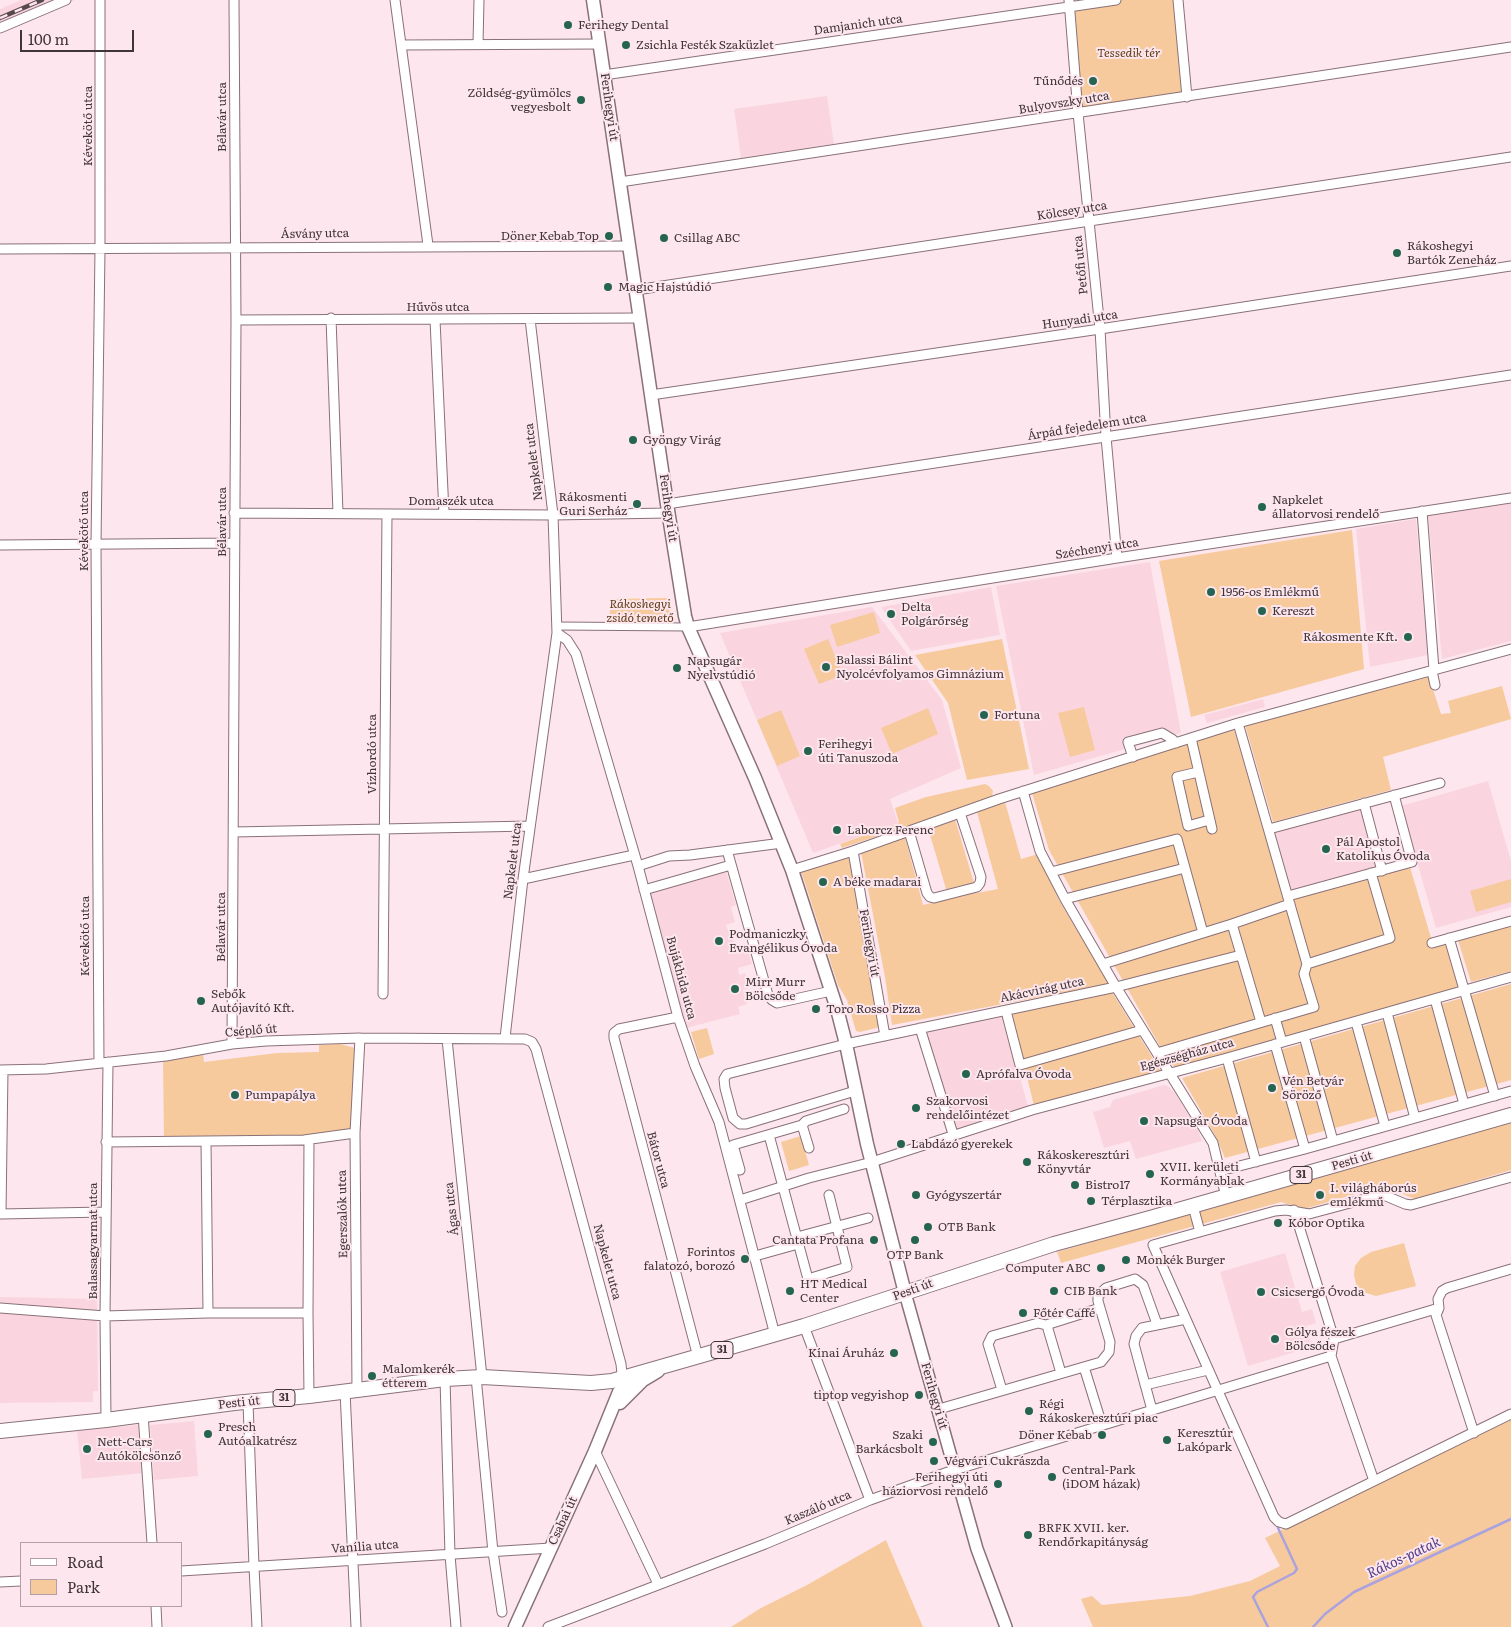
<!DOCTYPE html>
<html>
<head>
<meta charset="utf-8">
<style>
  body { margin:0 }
  #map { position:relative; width:1511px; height:1627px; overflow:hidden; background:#fde6ed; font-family:Literata,serif }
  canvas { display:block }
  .legend { position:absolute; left:20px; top:1542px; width:162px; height:65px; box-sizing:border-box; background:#fde6ed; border:1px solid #b19fa5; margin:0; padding:6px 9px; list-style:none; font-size:15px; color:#403538 }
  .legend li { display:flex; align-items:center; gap:10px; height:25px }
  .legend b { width:25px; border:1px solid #b19fa5 }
  .scale { position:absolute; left:20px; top:30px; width:114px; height:22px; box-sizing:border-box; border:2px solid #403538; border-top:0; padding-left:6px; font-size:15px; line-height:18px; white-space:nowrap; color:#403538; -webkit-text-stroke:4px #fde6ed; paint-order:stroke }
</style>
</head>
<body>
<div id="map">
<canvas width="1511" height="1627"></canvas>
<ul class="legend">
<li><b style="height:6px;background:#fff"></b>Road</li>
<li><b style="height:14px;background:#f6ca9c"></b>Park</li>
</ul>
<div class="scale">100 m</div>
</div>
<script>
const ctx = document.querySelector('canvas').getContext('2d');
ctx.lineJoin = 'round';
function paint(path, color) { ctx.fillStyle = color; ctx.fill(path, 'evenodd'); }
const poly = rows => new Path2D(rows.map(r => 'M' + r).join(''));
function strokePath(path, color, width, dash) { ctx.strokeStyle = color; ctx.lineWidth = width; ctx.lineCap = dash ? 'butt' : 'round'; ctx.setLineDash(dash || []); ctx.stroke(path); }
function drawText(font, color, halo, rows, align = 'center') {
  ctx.font = font + ' Literata,serif'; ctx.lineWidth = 4; ctx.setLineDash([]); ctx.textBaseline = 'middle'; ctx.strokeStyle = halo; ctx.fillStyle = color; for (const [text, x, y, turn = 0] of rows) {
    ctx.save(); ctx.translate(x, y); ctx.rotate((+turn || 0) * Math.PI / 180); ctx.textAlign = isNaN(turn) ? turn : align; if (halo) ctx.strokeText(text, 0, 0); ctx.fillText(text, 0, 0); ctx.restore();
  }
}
paint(poly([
  [21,0,75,0,0,33,0,9],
  [827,96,834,144,741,158,734,109],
  [1511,503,1511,641,1442,659,1428,515],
  [1416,519,1428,655,1370,667,1356,529],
  [1150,562,1181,733,1034,775,996,586],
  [991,587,1000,635,911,651,881,607],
  [872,607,942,700,961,768,890,799,898,823,813,853,720,633],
  [1263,699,1265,707,1207,723,1204,715],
  [1488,781,1511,861,1511,907,1436,928,1401,806],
  [1362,808,1377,867,1290,891,1274,832],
  [726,871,736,905,731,907,735,922,726,925,727,928,728,930,731,930,735,946,733,947,734,952,747,948,752,964,738,968,739,975,745,973,749,988,743,990,747,1004,738,1007,740,1014,686,1028,649,892],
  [1003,1015,1028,1107,955,1130,926,1031],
  [1164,1085,1168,1086,1174,1092,1198,1130,1202,1141,1136,1159,1130,1141,1104,1148,1093,1112,1110,1107,1113,1100],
  [1285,1253,1302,1312,1312,1309,1316,1323,1306,1326,1312,1347,1248,1366,1220,1272],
  [0,1297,97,1299,98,1391,93,1391,93,1402,0,1403],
  [194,1421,198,1476,154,1480,150,1425],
  [138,1425,143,1473,82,1479,77,1431]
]), '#fad5e0');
paint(poly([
  [1116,0,1178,0,1187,97,1078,113,1069,7],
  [1352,530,1364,669,1191,717,1159,561],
  [667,598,672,623,609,625,611,599],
  [874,612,880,633,837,647,830,625],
  [828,639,843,675,819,684,804,649],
  [1002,639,1029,769,967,780,948,703,915,655],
  [1429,677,1441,714,1451,713,1448,701,1502,686,1511,719,1383,757,1391,790,1273,822,1245,725],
  [1084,707,1095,750,1070,757,1058,713],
  [928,708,938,734,892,754,881,728],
  [781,710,800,756,777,766,757,720],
  [1234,729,1284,900,1410,867,1434,948,1447,943,1459,988,1176,1067,1170,1064,1049,850,1032,793],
  [985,784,989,786,993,791,992,796,989,799,842,848,840,844,899,823,895,808,926,797],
  [1005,802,1021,859,1038,854,1059,900,1109,984,892,1025,885,977,861,852,905,837,923,905,949,899,928,828,955,819,977,893,998,889,977,812],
  [849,855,851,857,880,1027,860,1032,856,1031,847,1000,838,985,801,871],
  [1511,879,1511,902,1476,912,1470,891],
  [1511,926,1511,971,1471,982,1458,940],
  [1511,984,1511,1080,1225,1158,1215,1135,1182,1078],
  [1112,992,1162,1073,1034,1106,1012,1014],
  [707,1028,714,1054,699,1059,691,1032],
  [340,1044,355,1048,351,1130,303,1136,164,1138,163,1060,203,1054,204,1062,277,1053,319,1052,319,1045],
  [1511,1122,1511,1170,1415,1199,1383,1186,1304,1209,1281,1202,1061,1263,1057,1252],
  [801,1136,809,1165,789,1171,781,1142],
  [1404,1243,1416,1286,1376,1296,1363,1292,1356,1284,1354,1275,1355,1266,1361,1258,1371,1252],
  [1511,1418,1511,1627,1093,1627,1081,1599,1092,1596,1102,1605,1190,1596,1250,1581,1280,1566,1265,1538],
  [886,1540,923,1627,731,1627,761,1608,807,1585]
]), '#f6ca9c');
strokePath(poly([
  [1268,1627,1253,1597,1257,1592,1294,1573,1297,1569,1278,1528],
  [1313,1627,1325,1614,1354,1592,1511,1519]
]), '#aaa2df', 2.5);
const pedestrian = poly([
  [557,626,688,627]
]);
const minor = poly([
  [395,0,428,245],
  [1069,0,1078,113,1100,329,1106,437,1117,558],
  [1178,0,1187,97],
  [0,28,66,0],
  [478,44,479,0],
  [401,45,600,44],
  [604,75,1116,0],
  [620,182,1511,47],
  [0,249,630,246],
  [636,290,1511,157],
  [331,318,338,513],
  [236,320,640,318],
  [435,320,444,513],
  [651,395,1100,329,1511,266],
  [667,504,1511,375],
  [1422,511,1434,670],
  [234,513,553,515,668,513],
  [0,545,234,543],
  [688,627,1117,558,1511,498],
  [557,633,567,640,576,654,638,866,678,1017,695,1066,719,1122,775,1335],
  [1432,671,1435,685],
  [1191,738,1212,829],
  [1133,757,1128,742,1162,733,1172,739,1176,743],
  [1198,772,1177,777,1188,826,1209,820],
  [1023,791,1040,851,1065,899,1116,987,1213,1143,1226,1197],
  [1364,803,1382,871],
  [1269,829,1440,783],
  [909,831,927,893,930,897,934,898,977,887,980,883,981,877,960,813],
  [234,832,530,826],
  [727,850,768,995,772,1000,777,1003,831,991],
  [853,851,885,1036],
  [638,866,669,856,690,855,782,843],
  [792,870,853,851,999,799,1238,723,1511,649],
  [1051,872,1177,839,1203,933],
  [523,879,634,855],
  [644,890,731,865],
  [1288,896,1412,862,1394,795],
  [1065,899,1185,868],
  [1232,924,1261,1022],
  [1449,938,1495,1096],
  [1432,943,1511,921],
  [1103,964,1232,924,1290,904],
  [1307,964,1390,938,1371,873],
  [383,994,387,514],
  [1435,999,1464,1104],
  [1006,1011,1020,1065,1142,1030],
  [1387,1013,1415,1118],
  [678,1017,619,1029,614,1033,614,1038,698,1357],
  [1275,1018,1282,1042],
  [1356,1022,1385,1126],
  [920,1028,953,1134],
  [1304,1036,1333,1141],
  [505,1038,523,879,557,633,553,515,530,319],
  [447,1039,482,1377],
  [232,1044,236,320,234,0],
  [1275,1044,1305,1149],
  [1157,1053,1314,1007,1304,974,1307,964,1238,723],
  [1227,1058,1256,1162],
  [99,1062,96,544,100,249,100,0],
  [0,1070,46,1069,166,1056,232,1044,266,1041,360,1038,525,1039,532,1042,536,1049,621,1364,622,1374],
  [855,1091,746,1124,740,1124,733,1118,725,1088,724,1079,727,1074,731,1073,846,1044,1116,987,1241,955],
  [802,1125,809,1148],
  [769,1135,808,1279,847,1267,829,1195],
  [309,1140,308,1313,309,1396],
  [106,1142,304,1140,355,1133],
  [206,1142,208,1313],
  [740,1170,733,1145,802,1125,806,1121,844,1109],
  [1220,1171,1305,1149,1511,1091],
  [1511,1177,1411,1205,1405,1204,1386,1196,1380,1195,1309,1214,1286,1210,1275,1211,1153,1245,1274,1517,1279,1522,1286,1524,1511,1414],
  [740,1200,809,1178,872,1162,1032,1110,1227,1058,1511,977],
  [1193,1206,1200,1232],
  [1294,1210,1334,1339,1331,1356,1374,1481],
  [0,1214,105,1212],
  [1,1214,3,1070],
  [797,1237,868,1218],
  [755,1256,798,1244],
  [0,1308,105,1316,208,1313,308,1313],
  [804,1326,870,1500],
  [1048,1329,1061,1373],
  [1334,1339,1439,1308],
  [1084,1367,1102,1425],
  [476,1377,493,1552,502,1612],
  [445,1379,450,1555,456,1627],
  [1145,1385,1208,1370],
  [357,1390,355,1133,360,1038],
  [1002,1390,988,1344,992,1336,1038,1323,1046,1325,1100,1308],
  [345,1391,356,1627],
  [248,1402,254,1567,257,1627],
  [939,1409,1101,1362,1109,1352,1110,1342,1098,1301,1098,1296,1106,1288,1135,1279,1143,1285,1157,1324],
  [1152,1410,1134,1344,1136,1336,1142,1328,1186,1319],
  [143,1414,152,1543],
  [106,1420,105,1316,108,1062],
  [1474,1433,1436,1315,1439,1308,1438,1299,1442,1291,1447,1288,1511,1269],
  [595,1451,658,1584],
  [181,1571,551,1548],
  [0,1582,21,1581],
  [156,1606,157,1627],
  [548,1627,765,1544,870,1500,948,1472,1331,1356]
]);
const tertiary = poly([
  [905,1293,977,1549,1006,1627]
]);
const secondary = poly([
  [593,0,667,504,685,616,688,627,755,778,792,870,837,1009,846,1044,867,1144,905,1293],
  [620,1403,643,1380,658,1371],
  [515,1627,595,1451,619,1392,634,1375]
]);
const primary = poly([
  [0,1431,106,1420,234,1403,309,1396,445,1379,482,1377,591,1383,612,1381,804,1326,1054,1244,1150,1218,1511,1115]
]);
strokePath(pedestrian, '#8a7178', 9);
strokePath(minor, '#8a7178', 11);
strokePath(tertiary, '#8a7178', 14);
strokePath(secondary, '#8a7178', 15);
strokePath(primary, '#8a7178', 16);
strokePath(pedestrian, '#fff', 7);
strokePath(minor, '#fff', 9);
strokePath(tertiary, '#fff', 11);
strokePath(secondary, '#fff', 12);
strokePath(primary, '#fff', 14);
const rail = poly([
  [0,18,42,0]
]);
strokePath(rail, '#574a4e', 4.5);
strokePath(rail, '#fde6ed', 2.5, [8]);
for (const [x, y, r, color] of [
  [568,25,5,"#256451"],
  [626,45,5,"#256451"],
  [1093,81,5,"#256451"],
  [581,100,5,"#256451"],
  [609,236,5,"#256451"],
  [664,238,5,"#256451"],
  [1397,253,5,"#256451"],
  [608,287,5,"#256451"],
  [633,440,5,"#256451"],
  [637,504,5,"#256451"],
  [1262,507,5,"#256451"],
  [1211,592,5,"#256451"],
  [1262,611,5,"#256451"],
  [891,614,5,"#256451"],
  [1408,637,5,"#256451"],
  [826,667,5,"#256451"],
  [677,668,5,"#256451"],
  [984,715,5,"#256451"],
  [808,751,5,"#256451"],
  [837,830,5,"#256451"],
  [1326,849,5,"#256451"],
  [823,882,5,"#256451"],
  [719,941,5,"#256451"],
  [735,989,5,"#256451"],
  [201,1001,5,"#256451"],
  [816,1009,5,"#256451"],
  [966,1074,5,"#256451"],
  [1272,1088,5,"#256451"],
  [235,1095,5,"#256451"],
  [916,1108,5,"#256451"],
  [1144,1121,5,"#256451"],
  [901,1144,5,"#256451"],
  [1027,1162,5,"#256451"],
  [1150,1174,5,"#256451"],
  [1075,1185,5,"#256451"],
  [916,1195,5,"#256451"],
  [1320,1195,5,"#256451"],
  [1091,1201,5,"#256451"],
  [1278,1223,5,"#256451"],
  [928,1227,5,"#256451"],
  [874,1240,5,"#256451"],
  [915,1240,5,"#256451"],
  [745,1259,5,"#256451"],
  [1126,1260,5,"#256451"],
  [1101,1268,5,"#256451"],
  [790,1291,5,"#256451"],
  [1054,1291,5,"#256451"],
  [1261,1292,5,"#256451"],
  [1023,1313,5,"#256451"],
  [1275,1339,5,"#256451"],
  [894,1353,5,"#256451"],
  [372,1376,5,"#256451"],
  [919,1395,5,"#256451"],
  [1029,1411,5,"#256451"],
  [208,1434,5,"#256451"],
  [1102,1435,5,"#256451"],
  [1167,1440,5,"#256451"],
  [933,1442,5,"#256451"],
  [87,1449,5,"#256451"],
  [934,1461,5,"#256451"],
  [1052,1477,5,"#256451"],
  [998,1484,5,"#256451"],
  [1028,1535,5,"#256451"]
]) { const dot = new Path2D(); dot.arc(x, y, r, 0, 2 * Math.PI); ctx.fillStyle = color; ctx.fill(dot); strokePath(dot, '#fde6ed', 2); }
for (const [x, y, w] of [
  [1301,1175,22],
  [722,1350,22],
  [284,1398,22]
]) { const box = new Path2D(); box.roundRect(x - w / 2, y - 8.5, w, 17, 4); ctx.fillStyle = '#fde6ed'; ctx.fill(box); strokePath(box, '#403538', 1); }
drawText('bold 11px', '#403538', null, [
  ["31",1301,1175],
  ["31",722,1350],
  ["31",284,1398]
]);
drawText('12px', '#403538', '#fde6ed', [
  ["Ferihegy Dental",578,25],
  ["Zsichla Festék Szaküzlet",636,45],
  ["Tűnődés",1083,81,"right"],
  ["Zöldség-gyümölcs",571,93,"right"],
  ["vegyesbolt",571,107,"right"],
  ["Döner Kebab Top",599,236,"right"],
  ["Csillag ABC",674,238],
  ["Rákoshegyi",1407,246],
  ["Bartók Zeneház",1407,260],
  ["Magic Hajstúdió",618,287],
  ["Gyöngy Virág",643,440],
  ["Rákosmenti",627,497,"right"],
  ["Guri Serház",627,511,"right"],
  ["Napkelet",1272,500],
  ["állatorvosi rendelő",1272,514],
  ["1956-os Emlékmű",1221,592],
  ["Delta",901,607],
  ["Polgárőrség",901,621],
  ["Kereszt",1272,611],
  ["Rákosmente Kft.",1398,637,"right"],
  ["Balassi Bálint",836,660],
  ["Nyolcévfolyamos Gimnázium",836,674],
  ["Napsugár",687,661],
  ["Nyelvstúdió",687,675],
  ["Fortuna",994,715],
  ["Ferihegyi",818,744],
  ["úti Tanuszoda",818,758],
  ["Laborcz Ferenc",847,830],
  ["Pál Apostol",1336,842],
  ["Katolikus Óvoda",1336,856],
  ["A béke madarai",833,882],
  ["Podmaniczky",729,934],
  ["Evangélikus Óvoda",729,948],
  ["Mirr Murr",745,982],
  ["Bölcsőde",745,996],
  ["Sebők",211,994],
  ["Autójavító Kft.",211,1008],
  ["Toro Rosso Pizza",826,1009],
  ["Aprófalva Óvoda",976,1074],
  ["Vén Betyár",1282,1081],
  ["Söröző",1282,1095],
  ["Pumpapálya",245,1095],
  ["Szakorvosi",926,1101],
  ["rendelőintézet",926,1115],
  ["Napsugár Óvoda",1154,1121],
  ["Labdázó gyerekek",911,1144],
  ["Rákoskeresztúri",1037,1155],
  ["Könyvtár",1037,1169],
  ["XVII. kerületi",1160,1167],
  ["Kormányablak",1160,1181],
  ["Bistro17",1085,1185],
  ["I. világháborús",1330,1188],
  ["emlékmű",1330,1202],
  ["Gyógyszertár",926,1195],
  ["Térplasztika",1101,1201],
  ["Kóbor Optika",1288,1223],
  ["OTB Bank",938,1227],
  ["Cantata Profana",864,1240,"right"],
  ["Forintos",735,1252,"right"],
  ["falatozó, borozó",735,1266,"right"],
  ["OTP Bank",915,1255,"center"],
  ["Monkék Burger",1136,1260],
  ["Computer ABC",1091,1268,"right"],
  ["HT Medical",800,1284],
  ["Center",800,1298],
  ["CIB Bank",1064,1291],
  ["Csicsergő Óvoda",1271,1292],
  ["Főtér Caffé",1033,1313],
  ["Gólya fészek",1285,1332],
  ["Bölcsőde",1285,1346],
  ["Kínai Áruház",884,1353,"right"],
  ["Malomkerék",382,1369],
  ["étterem",382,1383],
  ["tiptop vegyishop",909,1395,"right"],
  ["Régi",1039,1404],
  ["Rákoskeresztúri piac",1039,1418],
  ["Presch",218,1427],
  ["Autóalkatrész",218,1441],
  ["Keresztúr",1177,1433],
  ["Lakópark",1177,1447],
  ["Szaki",923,1435,"right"],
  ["Barkácsbolt",923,1449,"right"],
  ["Döner Kebab",1092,1435,"right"],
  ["Nett-Cars",97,1442],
  ["Autókölcsönző",97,1456],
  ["Végvári Cukrászda",944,1461],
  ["Central-Park",1062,1470],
  ["(iDOM házak)",1062,1484],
  ["Ferihegyi úti",988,1477,"right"],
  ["háziorvosi rendelő",988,1491,"right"],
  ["BRFK XVII. ker.",1038,1528],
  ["Rendőrkapitányság",1038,1542]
], 'left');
drawText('12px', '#403538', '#fde6ed', [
  ["Damjanich utca",858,25,-8],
  ["Bulyovszky utca",1064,103,-9],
  ["Ferihegyi út",609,107,82],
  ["Bélavár utca",222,117,-90],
  ["Kévekötő utca",88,126,-90],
  ["Kölcsey utca",1072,211,-9],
  ["Ásvány utca",315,234,-1],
  ["Petőfi utca",1081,265,-96],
  ["Hűvös utca",438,307],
  ["Hunyadi utca",1080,320,-8],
  ["Árpád fejedelem utca",1087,427,-9],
  ["Napkelet utca",534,462,-97],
  ["Domaszék utca",451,501],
  ["Ferihegyi út",668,508,82],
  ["Bélavár utca",222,522,-90],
  ["Kévekötő utca",84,531,-90],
  ["Széchenyi utca",1097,549,-9],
  ["Vízhordó utca",372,754,-90],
  ["Napkelet utca",513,861,-83],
  ["Bélavár utca",221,927,-90],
  ["Kévekötő utca",85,936,-90],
  ["Ferihegyi út",869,943,80],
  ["Bujákhida utca",681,978,75],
  ["Akácvirág utca",1042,990,-12],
  ["Cséplő út",251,1031,-5],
  ["Egészségház utca",1187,1055,-15],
  ["Bátor utca",658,1160,75],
  ["Pesti út",1352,1161,-16],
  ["Ágas utca",452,1209,-96],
  ["Egerszalók utca",343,1214,-91],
  ["Balassagyarmat utca",93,1241,-90],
  ["Napkelet utca",607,1262,75],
  ["Pesti út",913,1290,-20],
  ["Ferihegyi út",934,1396,74],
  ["Pesti út",239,1403,-6],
  ["Kaszáló utca",818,1508,-23],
  ["Csabai út",563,1521,-65],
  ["Vanília utca",365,1547,-4]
]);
drawText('italic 12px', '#5f3d16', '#fde6ed', [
  ["Tessedik tér",1129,53],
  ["Rákoshegyi",640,604],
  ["zsidó temető",640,618]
]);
drawText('italic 14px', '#50408a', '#fde6ed', [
  ["Rákos-patak",1404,1558,-25]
]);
</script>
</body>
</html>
